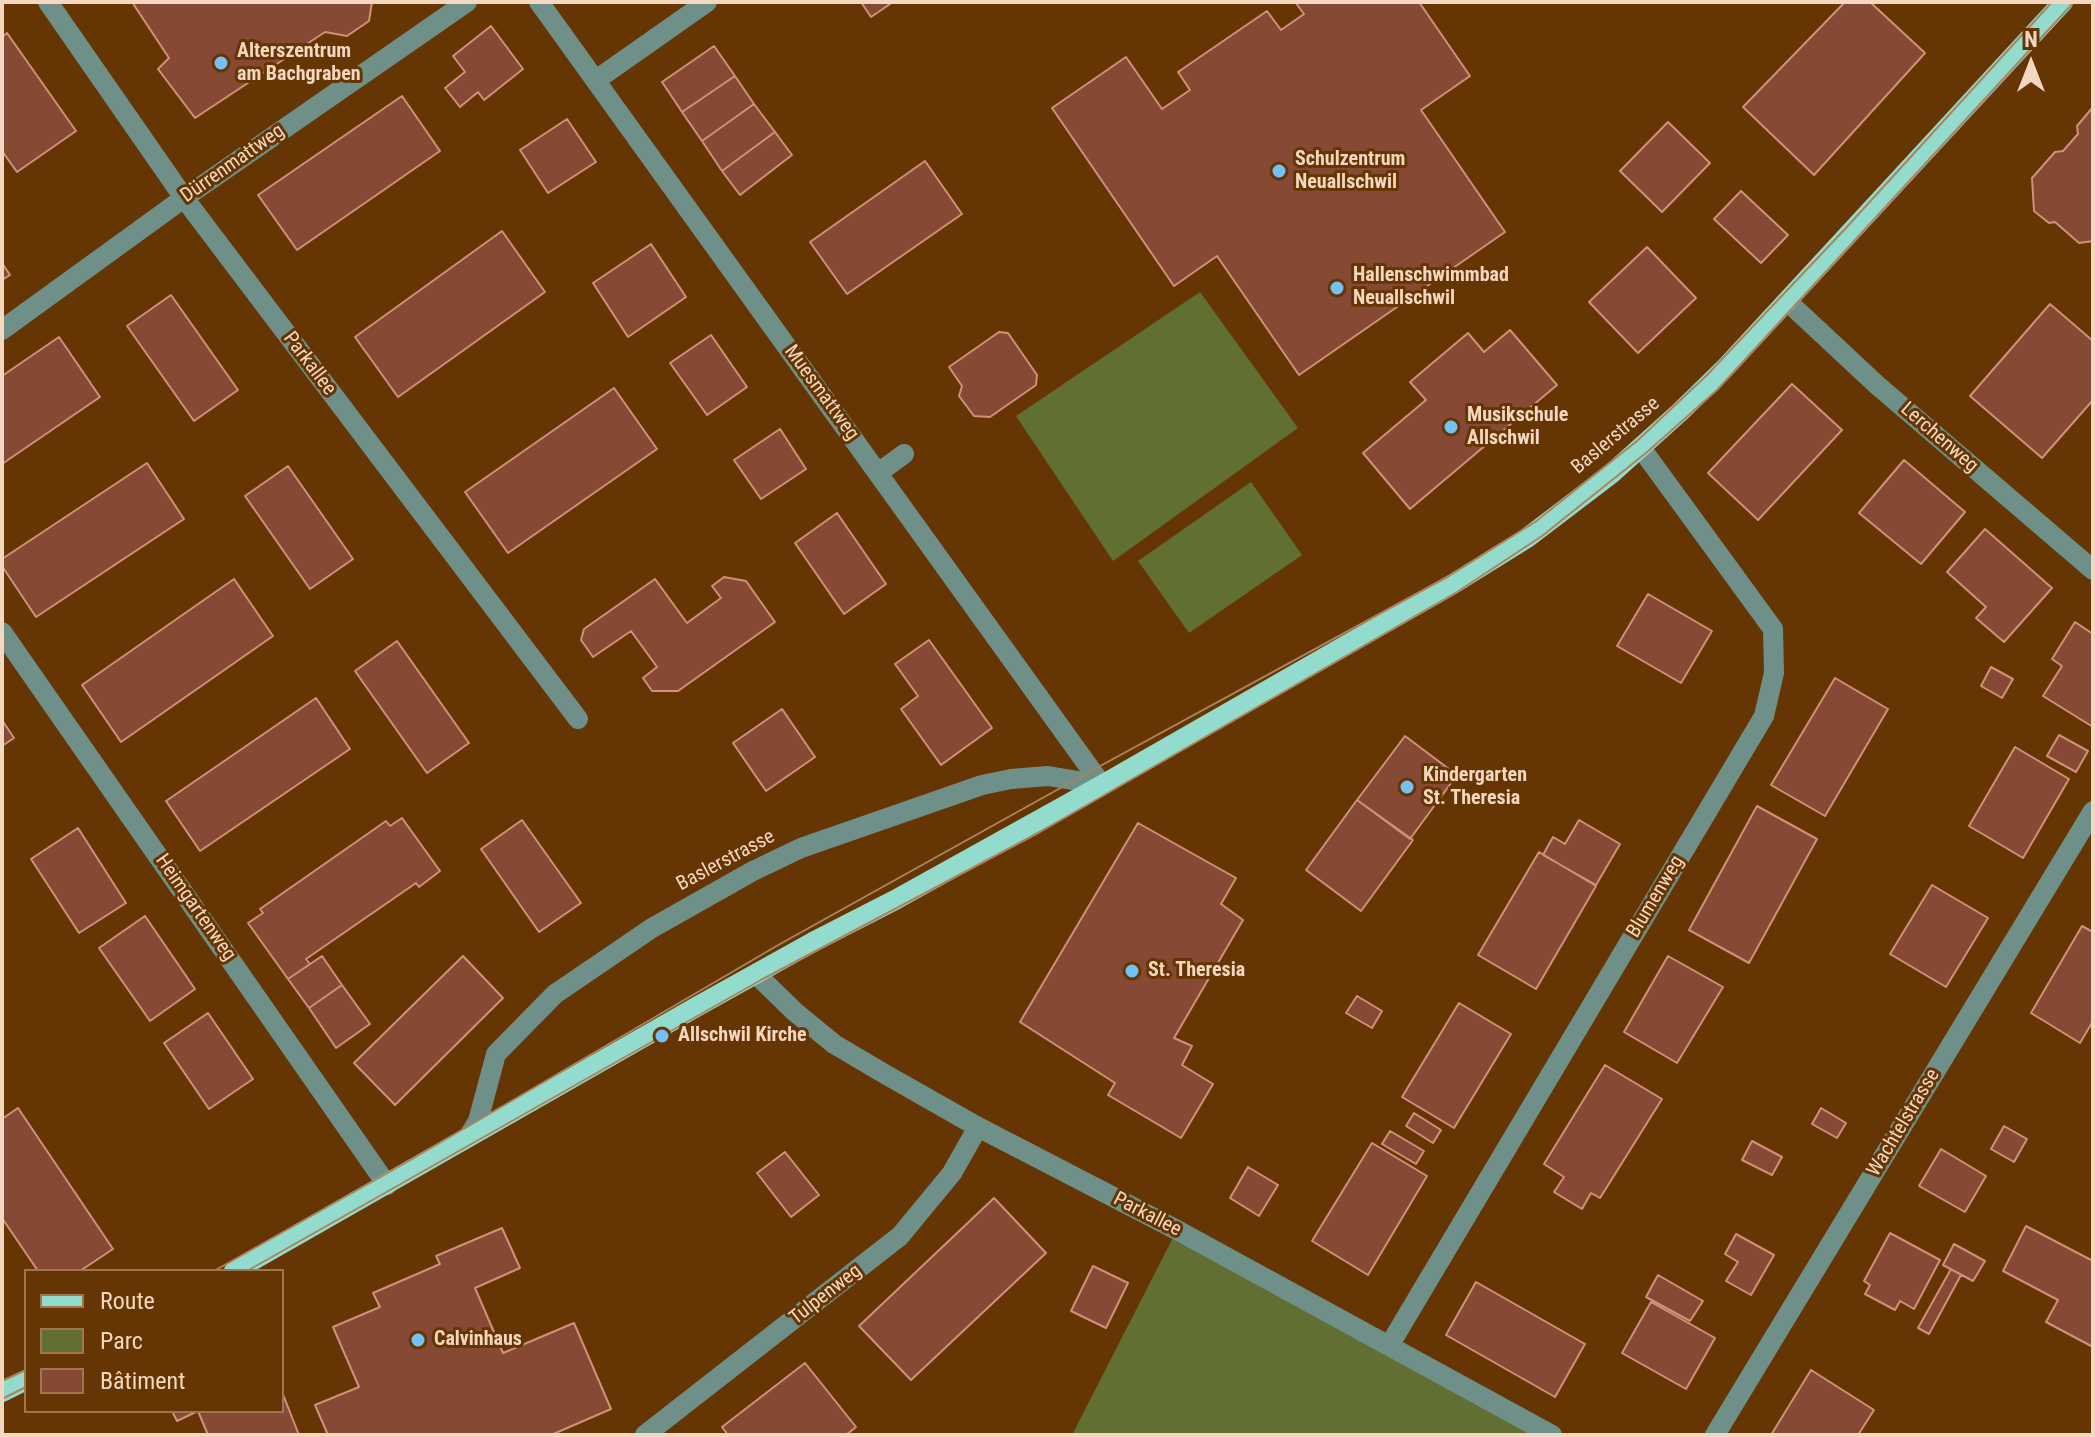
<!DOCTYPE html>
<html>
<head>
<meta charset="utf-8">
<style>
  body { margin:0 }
  #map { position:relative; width:2095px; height:1437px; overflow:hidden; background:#653604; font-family:"Roboto Condensed",sans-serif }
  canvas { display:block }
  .frame { position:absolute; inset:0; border:4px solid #f3d7c0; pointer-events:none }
  .legend { position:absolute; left:24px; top:1269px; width:260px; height:144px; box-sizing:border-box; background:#653604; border:2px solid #9e764f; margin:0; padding:10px 14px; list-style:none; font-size:24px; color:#f3d7c0 }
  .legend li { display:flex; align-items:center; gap:16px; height:40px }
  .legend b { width:40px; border:2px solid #9e764f }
  .north { position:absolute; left:1991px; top:24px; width:80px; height:80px; -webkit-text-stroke:6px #653604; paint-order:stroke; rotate:0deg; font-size:22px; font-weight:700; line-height:32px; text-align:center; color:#f3d7c0 }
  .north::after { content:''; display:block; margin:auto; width:28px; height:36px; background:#f3d7c0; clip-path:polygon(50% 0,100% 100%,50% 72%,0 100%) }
</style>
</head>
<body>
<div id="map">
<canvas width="2095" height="1437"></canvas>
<div class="frame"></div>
<ul class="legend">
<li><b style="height:10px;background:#93dbcc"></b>Route</li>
<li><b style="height:22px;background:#616f33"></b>Parc</li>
<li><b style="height:22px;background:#854934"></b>Bâtiment</li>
</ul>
<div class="north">N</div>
</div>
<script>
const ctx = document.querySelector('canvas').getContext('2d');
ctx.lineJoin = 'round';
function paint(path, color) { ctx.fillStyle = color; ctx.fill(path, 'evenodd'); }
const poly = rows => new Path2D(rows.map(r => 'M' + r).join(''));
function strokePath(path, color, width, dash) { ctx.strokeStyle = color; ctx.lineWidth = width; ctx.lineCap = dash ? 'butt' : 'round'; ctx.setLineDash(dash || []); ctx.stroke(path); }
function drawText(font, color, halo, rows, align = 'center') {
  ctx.font = font + ' "Roboto Condensed",sans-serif'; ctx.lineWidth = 6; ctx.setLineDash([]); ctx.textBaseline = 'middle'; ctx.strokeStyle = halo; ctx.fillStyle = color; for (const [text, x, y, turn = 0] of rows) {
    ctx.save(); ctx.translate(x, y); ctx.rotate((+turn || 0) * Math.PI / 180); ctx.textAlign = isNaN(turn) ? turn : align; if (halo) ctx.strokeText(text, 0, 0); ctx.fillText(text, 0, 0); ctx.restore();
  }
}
paint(poly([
  [1200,292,1298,428,1113,561,1016,416],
  [1251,482,1302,555,1189,633,1138,561],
  [1177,1230,1552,1435,1072,1435]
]), '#616f33');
const building = poly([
  [132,2,372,2,369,21,347,36,325,32,195,118,158,69,169,58,132,2],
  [861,2,893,2,871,17,861,2],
  [1295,2,1419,2,1470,76,1421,110,1505,232,1299,375,1217,256,1174,286,1052,108,1126,57,1162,109,1190,90,1178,72,1267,11,1281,30,1304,14,1295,2],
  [1845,2,1870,2,1925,53,1814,175,1743,107,1845,2],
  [491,26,523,69,484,100,478,92,460,107,445,88,465,72,453,56,491,26],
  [7,33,76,131,17,172,2,151,2,37,7,33],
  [714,46,735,76,682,112,662,82,714,46],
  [735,76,754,104,702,141,682,112,735,76],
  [402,96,440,151,297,250,258,195,402,96],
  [754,104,775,132,722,171,702,141,754,104],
  [2093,107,2093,241,2079,243,2055,222,2049,223,2034,211,2032,178,2055,152,2063,151,2078,134,2077,126,2093,107],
  [567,119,596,162,548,193,520,150,567,119],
  [1668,122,1710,163,1662,212,1620,171,1668,122],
  [775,132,792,155,740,195,722,171,775,132],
  [925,161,962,214,847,294,810,242,925,161],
  [1741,191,1788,235,1761,263,1714,219,1741,191],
  [502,231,545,292,398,397,355,337,502,231],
  [651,244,686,297,628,337,593,283,651,244],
  [1647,247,1696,298,1638,353,1589,302,1647,247],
  [2,263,10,275,2,280,2,263],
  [171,295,238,390,194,421,127,326,171,295],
  [2050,304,2093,341,2093,400,2042,458,1970,396,2050,304],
  [1510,330,1557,385,1410,509,1363,453,1426,400,1410,382,1468,333,1484,352,1510,330],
  [999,332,1008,333,1037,375,1036,385,990,417,974,416,959,396,962,386,949,367,999,332],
  [711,335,747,387,707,415,670,363,711,335],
  [59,337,100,397,2,464,2,376,59,337],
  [1792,384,1842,430,1758,520,1708,473,1792,384],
  [614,388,657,449,508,553,465,492,614,388],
  [780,429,806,469,761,499,734,460,780,429],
  [1904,460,1965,512,1921,564,1859,513,1904,460],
  [147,463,184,519,36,617,2,566,2,559,147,463],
  [288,466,353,559,310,589,245,496,288,466],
  [837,513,886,584,844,614,795,543,837,513],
  [1985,529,2052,588,2004,642,1976,618,1986,607,1947,572,1985,529],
  [724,577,746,581,775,622,678,691,652,691,643,678,657,667,631,631,593,657,581,640,584,629,655,579,687,623,721,598,712,586,724,577],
  [234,579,273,636,121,742,82,685,234,579],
  [1648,594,1712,631,1681,683,1617,646,1648,594],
  [2075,622,2093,634,2093,727,2043,696,2062,666,2052,659,2075,622],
  [929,640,992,728,941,765,901,709,918,696,895,664,929,640],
  [397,641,469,743,427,773,355,671,397,641],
  [1991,667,2013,679,2002,698,1981,686,1991,667],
  [1835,678,1888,709,1825,816,1771,785,1835,678],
  [316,698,350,749,200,851,166,801,316,698],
  [782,709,815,757,766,791,733,743,782,709],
  [2,720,14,738,2,746,2,720],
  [2059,735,2088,751,2076,772,2047,756,2059,735],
  [1405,736,1457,775,1410,839,1357,800,1405,736],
  [2015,747,2069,779,2023,858,1969,826,2015,747],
  [1357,800,1413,840,1361,911,1306,870,1357,800],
  [1757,806,1817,839,1749,963,1689,930,1757,806],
  [402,818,440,871,419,887,416,883,306,959,310,964,288,979,248,923,263,913,260,909,386,821,390,826,402,818],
  [522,820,581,903,539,932,481,849,522,820],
  [1579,820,1620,844,1596,885,1543,855,1553,837,1565,844,1579,820],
  [1138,823,1236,878,1221,904,1243,920,1174,1038,1192,1046,1182,1065,1213,1084,1181,1138,1108,1095,1115,1083,1020,1022,1138,823],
  [78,828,126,903,79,933,31,859,78,828],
  [1539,852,1596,886,1536,989,1478,955,1539,852],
  [1932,885,1988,918,1946,987,1890,954,1932,885],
  [145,916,195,989,150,1021,99,948,145,916],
  [2082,926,2093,932,2093,1021,2080,1043,2031,1013,2082,926],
  [322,956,342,985,309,1008,288,979,322,956],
  [463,956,503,998,395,1105,354,1063,463,956],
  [1668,956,1723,987,1677,1063,1624,1032,1668,956],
  [342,985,370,1024,336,1048,309,1008,342,985],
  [1357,996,1382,1011,1372,1028,1346,1013,1357,996],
  [1459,1003,1511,1034,1454,1128,1402,1097,1459,1003],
  [208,1013,253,1079,209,1109,164,1043,208,1013],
  [1605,1065,1662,1099,1600,1198,1591,1193,1582,1209,1554,1192,1564,1177,1544,1164,1605,1065],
  [18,1108,113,1249,80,1271,38,1271,2,1218,2,1119,18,1108],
  [1821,1108,1846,1123,1837,1138,1812,1124,1821,1108],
  [1414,1113,1441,1130,1433,1143,1406,1126,1414,1113],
  [2004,1126,2027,1139,2014,1162,1991,1149,2004,1126],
  [1390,1131,1424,1151,1416,1164,1382,1144,1390,1131],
  [1752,1141,1782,1157,1772,1175,1742,1160,1752,1141],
  [1372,1143,1427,1176,1368,1275,1312,1241,1372,1143],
  [1941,1149,1986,1176,1965,1212,1919,1186,1941,1149],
  [785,1152,819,1195,791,1217,757,1173,785,1152],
  [1248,1167,1278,1185,1259,1216,1230,1198,1248,1167],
  [994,1198,1046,1253,911,1380,859,1326,994,1198],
  [2026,1226,2093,1261,2093,1347,2046,1322,2058,1300,2003,1271,2026,1226],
  [502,1228,520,1268,475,1288,503,1353,574,1323,611,1409,551,1435,328,1435,315,1405,359,1387,333,1327,380,1307,373,1293,440,1264,436,1256,502,1228],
  [1890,1233,1940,1260,1914,1309,1900,1301,1895,1310,1865,1294,1870,1285,1864,1281,1890,1233],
  [1736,1234,1774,1255,1751,1295,1726,1281,1738,1262,1725,1254,1736,1234],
  [1954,1244,1985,1261,1973,1281,1943,1265,1954,1244],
  [1093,1266,1128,1283,1106,1328,1071,1311,1093,1266],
  [1951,1269,1961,1275,1929,1334,1918,1328,1951,1269],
  [1658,1275,1703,1301,1690,1321,1646,1297,1658,1275],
  [1476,1282,1585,1344,1555,1397,1446,1335,1476,1282],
  [1651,1302,1715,1338,1686,1389,1622,1353,1651,1302],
  [805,1363,856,1427,846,1435,728,1435,722,1427,805,1363],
  [1811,1370,1874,1410,1858,1435,1771,1435,1811,1370],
  [282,1392,299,1435,208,1435,198,1411,177,1421,172,1411,282,1411,282,1392]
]);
paint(building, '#854934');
strokePath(building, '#d29079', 2);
strokePath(poly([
  [48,2,184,198,578,719],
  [539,2,1102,785],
  [596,80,707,2],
  [1788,302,1877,385,2093,570],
  [2,330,184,198,467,2],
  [878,473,904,454],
  [2,632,387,1185],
  [756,974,795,1012,834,1044,883,1073,978,1127,1177,1230,1552,1435],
  [469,1136,478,1121,496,1054,555,994,652,928,753,871,801,848,982,785,1011,779,1048,776,1102,785],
  [1389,1346,1764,716,1774,673,1773,629,1641,448],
  [645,1435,900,1236,952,1173,978,1127],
  [1715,1435,2093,811]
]), '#6e9088', 20);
strokePath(poly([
  [234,1271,698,1006,813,942,895,900,1102,785,1453,584,1527,538,1611,474,1680,412,1725,368,2063,2],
  [2,1392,26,1380]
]), '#93dbcc', 20);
strokePath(poly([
  [214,1271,407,1162,780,944,1091,771,1449,576,1535,522,1637,441,1706,376,1845,229,2052,2],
  [247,1271,761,980,1040,832,1457,592,1542,536,1646,453,1717,390,2074,2],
  [2,1381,26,1370],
  [2,1399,26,1387]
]), '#a9845f', 2);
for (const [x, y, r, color] of [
  [221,63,8,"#73c1f5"],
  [1279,171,8,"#73c1f5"],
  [1337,288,8,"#73c1f5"],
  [1451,427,8,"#73c1f5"],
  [1407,787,8,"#73c1f5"],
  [1132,971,8,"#73c1f5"],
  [662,1036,8,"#73c1f5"],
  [418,1340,8,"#73c1f5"]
]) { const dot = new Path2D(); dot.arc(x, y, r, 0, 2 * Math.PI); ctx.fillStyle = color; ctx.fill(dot); strokePath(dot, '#653604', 3); }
drawText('bold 20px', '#f3d7c0', '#653604', [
  ["Alterszentrum",237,52],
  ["am Bachgraben",237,75],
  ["Schulzentrum",1295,160],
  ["Neuallschwil",1295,183],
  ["Hallenschwimmbad",1353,276],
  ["Neuallschwil",1353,299],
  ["Musikschule",1467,416],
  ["Allschwil",1467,439],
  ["Kindergarten",1423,776],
  ["St. Theresia",1423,799],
  ["St. Theresia",1148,971],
  ["Allschwil Kirche",678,1036],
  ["Calvinhaus",434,1340]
], 'left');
drawText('20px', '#f3d7c0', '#653604', [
  ["Dürrenmattweg",233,164,-35],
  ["Parkallee",309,364,53],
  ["Muesmattweg",821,393,54],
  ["Baslerstrasse",1616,436,-40],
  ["Lerchenweg",1939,438,41],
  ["Baslerstrasse",726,861,-28],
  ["Blumenweg",1656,897,-59],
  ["Heimgartenweg",195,908,55],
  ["Wachtelstrasse",1904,1123,-59],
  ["Parkallee",1147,1215,27],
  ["Tulpenweg",826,1295,-38]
]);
</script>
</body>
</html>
